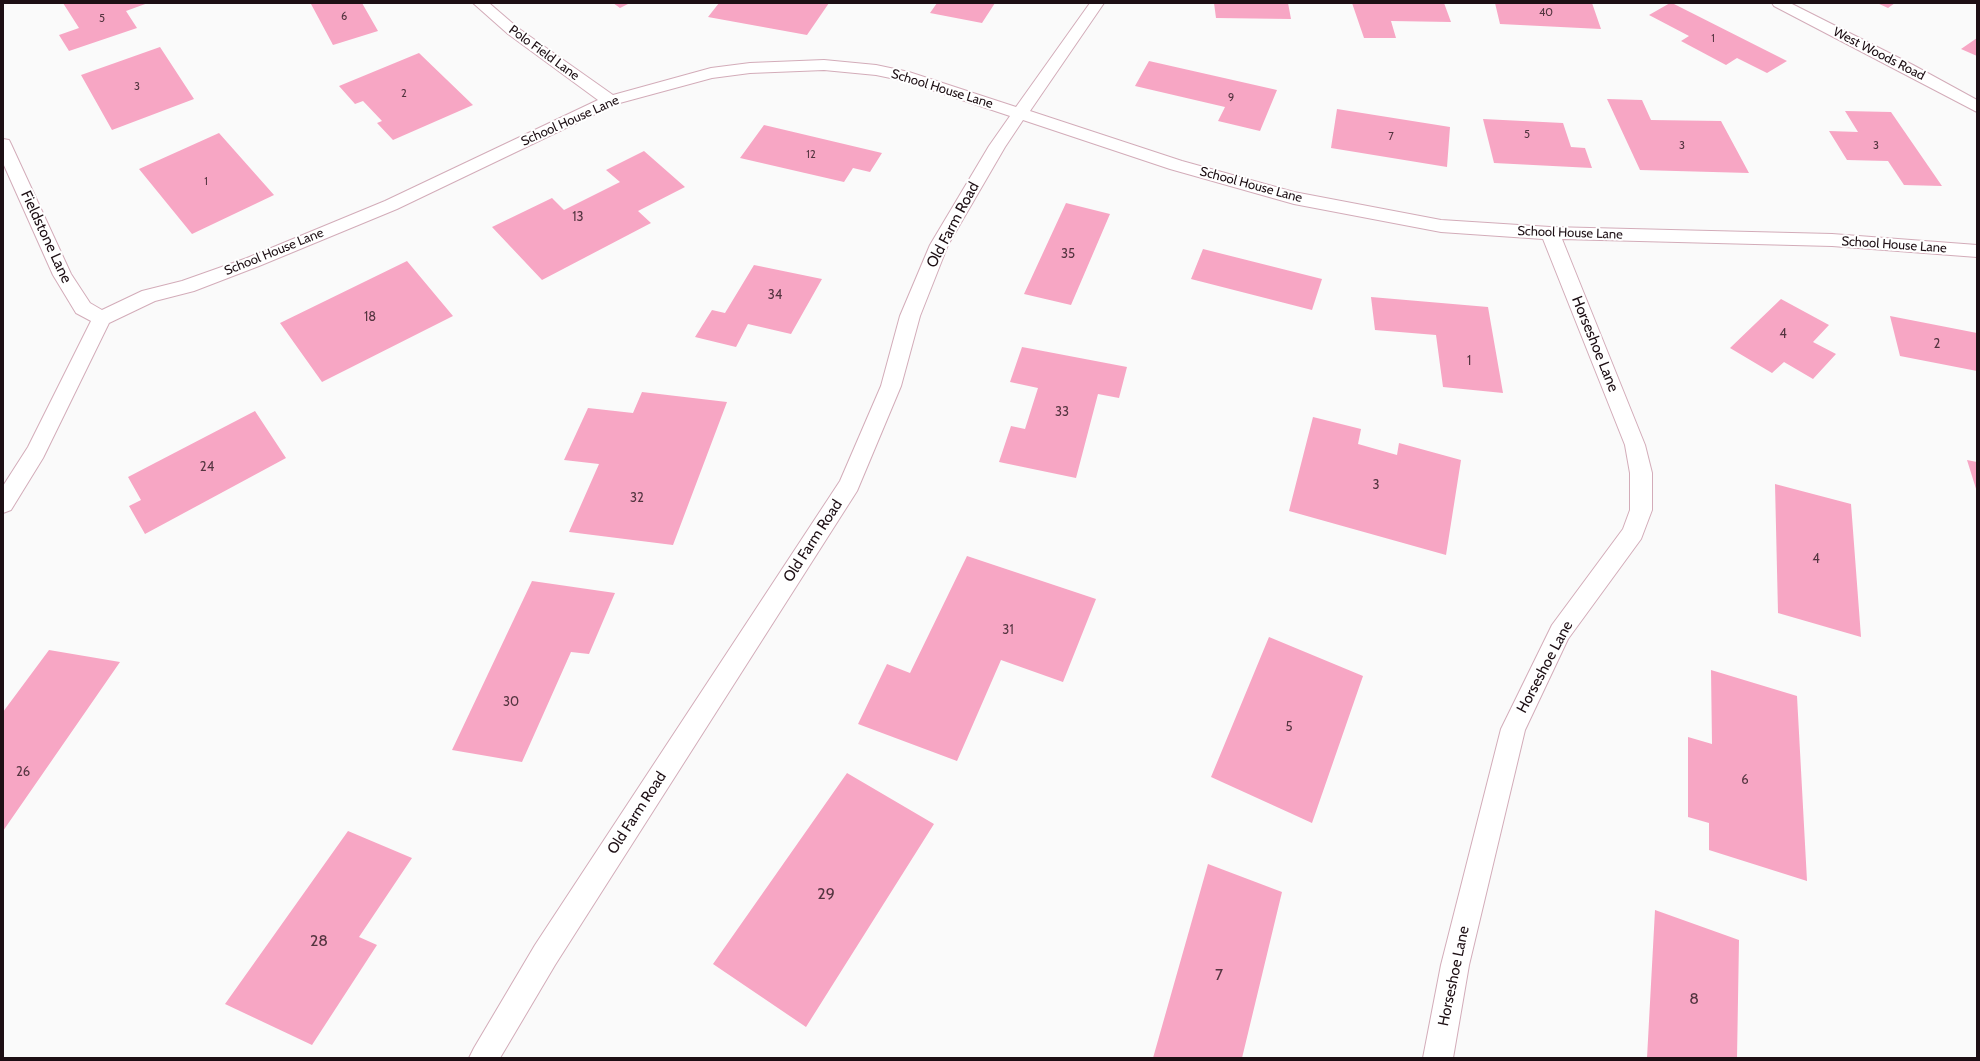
<!DOCTYPE html>
<html>
<head>
<meta charset="utf-8">
<style>
  body { margin:0 }
  #map { position:relative; width:1980px; height:1061px; overflow:hidden; background:#fafafa; font-family:Cabin,sans-serif }
  canvas { display:block }
  .frame { position:absolute; inset:0; border:4px solid #1d0f14; pointer-events:none }
</style>
</head>
<body>
<div id="map">
<canvas width="1980" height="1061"></canvas>
<div class="frame"></div>
</div>
<script>
const ctx = document.querySelector('canvas').getContext('2d');
ctx.lineJoin = 'round';
function paint(path, color) { ctx.fillStyle = color; ctx.fill(path, 'evenodd'); }
const poly = rows => new Path2D(rows.map(r => 'M' + r).join(''));
function strokePath(path, color, width, dash) { ctx.strokeStyle = color; ctx.lineWidth = width; ctx.lineCap = dash ? 'butt' : 'round'; ctx.setLineDash(dash || []); ctx.stroke(path); }
function drawText(font, color, halo, rows, align = 'center') {
  ctx.font = font + ' Cabin,sans-serif'; ctx.lineWidth = 4; ctx.setLineDash([]); ctx.textBaseline = 'middle'; ctx.strokeStyle = halo; ctx.fillStyle = color; for (const [text, x, y, turn = 0] of rows) {
    ctx.save(); ctx.translate(x, y); ctx.rotate((+turn || 0) * Math.PI / 180); ctx.textAlign = isNaN(turn) ? turn : align; if (halo) ctx.strokeText(text, 0, 0); ctx.fillText(text, 0, 0); ctx.restore();
  }
}
paint(poly([
  [63,3,148,3,126,11,137,28,69,51,59,35,79,28],
  [362,3,378,31,333,45,311,4],
  [613,3,630,3,620,8],
  [719,3,829,3,807,35,708,17],
  [937,3,995,3,982,23,930,13],
  [1214,3,1288,3,1291,19,1216,18],
  [1352,3,1444,3,1451,22,1391,21,1396,38,1364,38],
  [1495,3,1592,3,1601,29,1500,24],
  [1670,3,1672,3,1787,61,1767,73,1737,58,1726,65,1681,41,1689,36,1649,15],
  [1877,3,1895,3,1888,8],
  [1977,38,1977,56,1961,49],
  [160,47,194,99,112,130,81,75],
  [419,53,473,105,393,140,377,123,382,121,363,101,355,104,339,86],
  [1149,61,1277,90,1260,131,1218,121,1225,107,1135,86],
  [1607,99,1642,100,1651,120,1721,121,1749,173,1640,170],
  [1337,109,1450,127,1447,167,1331,148],
  [1845,111,1891,112,1942,186,1904,185,1888,161,1847,160,1829,131,1858,132],
  [1483,119,1563,123,1571,147,1585,148,1592,168,1494,163],
  [764,125,882,153,870,172,853,168,844,182,740,158],
  [219,133,274,195,192,234,139,169],
  [644,151,685,187,638,211,651,223,542,280,492,227,552,198,564,210,620,182,606,170],
  [1066,203,1110,214,1071,305,1024,294],
  [1203,249,1322,279,1312,310,1191,279],
  [407,261,453,316,322,382,280,323],
  [754,265,822,279,791,334,748,324,736,347,695,337,712,310,725,313],
  [1371,297,1488,307,1503,393,1443,387,1436,335,1375,330],
  [1781,299,1829,325,1813,342,1836,354,1813,379,1784,362,1772,373,1730,348],
  [1890,316,1977,333,1977,371,1900,356],
  [1022,347,1127,367,1119,398,1098,394,1076,478,999,462,1011,426,1025,429,1038,388,1010,382],
  [642,392,727,402,673,545,569,532,599,464,564,460,588,408,633,413],
  [255,411,286,458,145,534,129,506,141,500,128,477],
  [1313,417,1361,429,1358,444,1397,455,1399,443,1461,460,1446,555,1289,511],
  [1967,460,1977,462,1977,492],
  [1775,484,1851,504,1861,637,1778,613],
  [967,556,1096,599,1063,682,1001,660,957,761,858,724,887,664,910,673],
  [532,581,615,593,589,654,571,652,522,762,452,750],
  [1269,637,1363,676,1312,823,1211,777],
  [49,650,120,662,3,831,3,712],
  [1711,670,1797,696,1807,881,1709,850,1709,823,1688,817,1688,737,1712,744],
  [847,773,934,824,806,1027,713,964],
  [348,831,412,858,359,937,377,945,312,1045,225,1004],
  [1208,864,1282,892,1242,1058,1153,1058],
  [1655,910,1739,940,1737,1058,1647,1058]
]), '#f7a6c4');
const minor = poly([
  [473,3,489,3,518,28,613,95,711,68,750,63,824,60,876,65,909,72,1016,107,1090,3,1104,3,1030,111,1182,161,1294,192,1441,220,1550,227,1832,234,1977,245,1977,257,1832,246,1562,239,1645,445,1652,473,1652,510,1641,539,1568,639,1525,730,1469,965,1453,1058,1423,1058,1441,965,1501,729,1552,625,1623,529,1630,510,1630,473,1625,445,1543,239,1441,232,1294,204,1170,169,1023,120,1005,147,948,245,920,316,901,386,857,491,555,965,500,1058,469,1058,474,1048,535,945,840,481,881,386,900,316,930,245,989,146,1010,116,905,81,876,75,824,70,750,73,712,78,616,104,397,209,259,266,194,291,155,301,109,323,43,458,11,510,3,513,3,486,28,447,91,321,76,313,53,275,3,163,3,139,9,140,11,144,71,274,90,303,102,310,142,291,182,281,247,258,385,201,598,100,508,34,473,3],
  [1772,3,1790,3,1913,65,1977,100,1977,112,1774,6,1772,3]
]);
strokePath(minor, '#d3acb9', 2);
paint(minor, '#fff');
drawText('11px', '#543540', null, [
  ["40",1546,13],
  ["6",344,17],
  ["5",102,19],
  ["1",1713,39],
  ["3",137,87],
  ["2",404,94],
  ["9",1231,98],
  ["5",1527,135],
  ["7",1391,137],
  ["3",1682,146],
  ["3",1876,146],
  ["12",811,155],
  ["1",206,182]
]);
drawText('13px', '#1d0f14', '#fff', [
  ["Polo Field Lane",544,53,36],
  ["West Woods Road",1879,54,27],
  ["School House Lane",942,89,17],
  ["School House Lane",570,121,-24],
  ["School House Lane",1251,185,15],
  ["School House Lane",1570,233,2],
  ["School House Lane",1894,245,4],
  ["School House Lane",274,252,-22]
]);
drawText('13px', '#543540', null, [
  ["13",578,217],
  ["35",1068,254],
  ["34",775,295],
  ["18",370,317],
  ["4",1783,334],
  ["2",1937,344],
  ["1",1469,361],
  ["33",1062,412],
  ["24",207,467],
  ["3",1376,485],
  ["32",637,498],
  ["4",1816,559],
  ["31",1008,630],
  ["30",511,702],
  ["5",1289,727],
  ["26",23,772],
  ["6",1745,780]
]);
drawText('15px', '#1d0f14', '#fff', [
  ["Old Farm Road",953,225,-62],
  ["Fieldstone Lane",46,237,65],
  ["Horseshoe Lane",1595,344,68],
  ["Old Farm Road",813,541,-57],
  ["Horseshoe Lane",1545,667,-62],
  ["Old Farm Road",637,813,-57],
  ["Horseshoe Lane",1454,976,-78]
]);
drawText('16px', '#543540', null, [
  ["29",826,894],
  ["28",319,941],
  ["7",1219,975],
  ["8",1694,999]
]);
</script>
</body>
</html>
